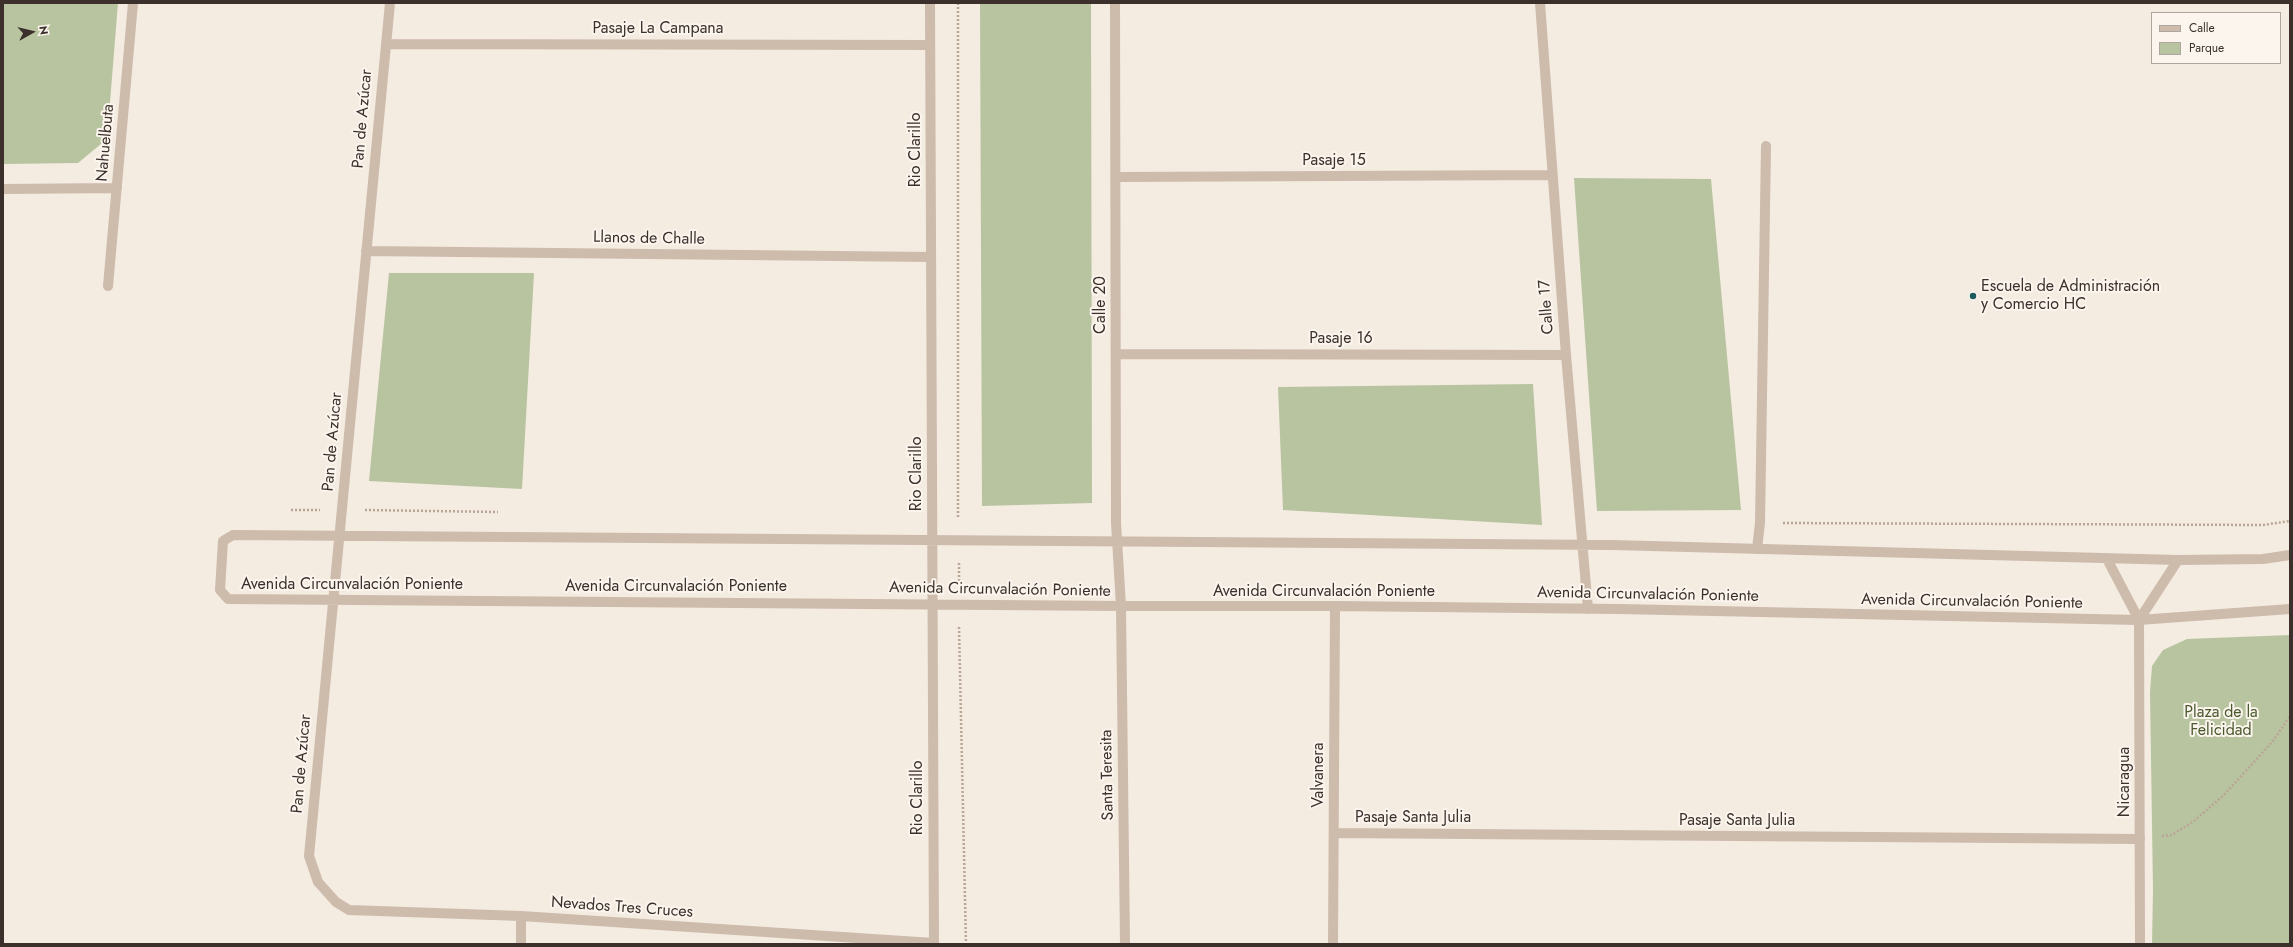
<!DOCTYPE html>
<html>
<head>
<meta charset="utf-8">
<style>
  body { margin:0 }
  #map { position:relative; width:2293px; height:947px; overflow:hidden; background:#f4ebe1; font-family:Jost,sans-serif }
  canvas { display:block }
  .frame { position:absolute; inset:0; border:4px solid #3b302b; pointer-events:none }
  .legend { position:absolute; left:2151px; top:12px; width:130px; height:52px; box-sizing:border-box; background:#fbf5ee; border:1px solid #aea6a0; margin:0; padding:5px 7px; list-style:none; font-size:12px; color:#3b302b }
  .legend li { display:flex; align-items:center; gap:8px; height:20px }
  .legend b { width:20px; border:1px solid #aea6a0 }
  .north { position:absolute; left:12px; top:12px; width:40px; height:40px; -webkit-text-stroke:3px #fbf5ee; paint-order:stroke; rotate:82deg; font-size:11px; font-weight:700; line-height:16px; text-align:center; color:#3b302b }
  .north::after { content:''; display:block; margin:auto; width:14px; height:18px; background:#3b302b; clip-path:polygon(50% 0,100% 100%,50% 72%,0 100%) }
</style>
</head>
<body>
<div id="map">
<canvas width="2293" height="947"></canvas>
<div class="frame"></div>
<ul class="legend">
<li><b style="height:5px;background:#cdbbac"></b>Calle</li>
<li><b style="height:11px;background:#b8c4a0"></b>Parque</li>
</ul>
<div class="north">N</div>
</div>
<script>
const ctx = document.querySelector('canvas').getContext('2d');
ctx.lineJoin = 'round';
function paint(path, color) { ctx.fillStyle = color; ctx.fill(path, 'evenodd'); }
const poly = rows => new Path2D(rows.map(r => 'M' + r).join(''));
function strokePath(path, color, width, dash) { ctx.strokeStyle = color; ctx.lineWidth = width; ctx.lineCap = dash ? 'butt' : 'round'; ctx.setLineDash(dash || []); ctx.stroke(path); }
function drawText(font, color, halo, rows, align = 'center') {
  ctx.font = font + ' Jost,sans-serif'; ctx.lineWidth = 4; ctx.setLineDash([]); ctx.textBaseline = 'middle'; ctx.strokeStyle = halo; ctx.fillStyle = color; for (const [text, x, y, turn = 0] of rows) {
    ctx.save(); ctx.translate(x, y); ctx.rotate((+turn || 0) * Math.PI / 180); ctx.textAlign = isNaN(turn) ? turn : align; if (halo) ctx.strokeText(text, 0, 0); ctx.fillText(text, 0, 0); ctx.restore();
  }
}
paint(poly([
  [3,3,118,3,107,139,78,163,3,164],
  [980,3,1091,3,1092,503,982,506],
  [1574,178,1711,179,1741,510,1597,511],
  [389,273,534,273,522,489,369,481],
  [1533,384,1542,525,1283,510,1278,387],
  [2290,635,2290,944,2152,944,2153,890,2150,692,2152,666,2163,650,2187,639],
  [565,943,675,944,564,944]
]), '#b8c4a0');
strokePath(poly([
  [958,3,958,518],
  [291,510,320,510],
  [365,510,498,512],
  [1783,523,2263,525,2290,521],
  [959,563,959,582],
  [959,627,966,944],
  [2162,836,2172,835,2194,821,2224,795,2273,741,2290,716]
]), '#b9a596', 2.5, [2, 2]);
strokePath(poly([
  [1757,549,1760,523,1766,146]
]), '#cdbbac', 10);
strokePath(poly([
  [390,3,309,856,318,882,336,902,349,910,521,916,934,943],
  [930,3,934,944],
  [1115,3,1116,523,1121,606,1125,944],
  [1540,3,1566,355,1588,609],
  [386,44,930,45],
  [1116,177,1552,175],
  [3,189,117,188],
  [366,251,931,257],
  [108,286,133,3],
  [1116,354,1566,355],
  [2107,559,2139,620,1619,609,1335,606,1121,606,228,599,220,590,223,541,233,535,1612,545,2178,560],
  [1334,833,2140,839],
  [521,916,521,944],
  [1333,944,1335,606]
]), '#cdbbac', 10);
strokePath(poly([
  [2139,620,2290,609],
  [2140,944,2139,620,2178,560,2263,559,2290,555]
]), '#cdbbac', 10);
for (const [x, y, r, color] of [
  [1973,296,4,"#1f5a5e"]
]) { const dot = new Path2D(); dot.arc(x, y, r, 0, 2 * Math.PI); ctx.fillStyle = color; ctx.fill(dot); strokePath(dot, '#fbf5ee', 1.5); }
drawText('16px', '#3b302b', '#fbf5ee', [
  ["Pasaje La Campana",658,29],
  ["Pan de Azúcar",363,119,-85],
  ["Nahuelbuta",106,143,-85],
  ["Rio Clarillo",916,150,-90],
  ["Pasaje 15",1334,161],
  ["Llanos de Challe",649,239,1],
  ["Calle 20",1101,305,-90],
  ["Calle 17",1547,307,-94],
  ["Pasaje 16",1341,339],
  ["Pan de Azúcar",333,442,-85],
  ["Rio Clarillo",917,474,-90],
  ["Avenida Circunvalación Poniente",352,585],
  ["Avenida Circunvalación Poniente",676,587],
  ["Avenida Circunvalación Poniente",1000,590,1],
  ["Avenida Circunvalación Poniente",1324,592],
  ["Avenida Circunvalación Poniente",1648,595,1],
  ["Avenida Circunvalación Poniente",1972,602,1],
  ["Pan de Azúcar",302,764,-85],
  ["Santa Teresita",1108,775,-91],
  ["Valvanera",1319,775,-90],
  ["Nicaragua",2125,782,-90],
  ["Rio Clarillo",918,798,-90],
  ["Pasaje Santa Julia",1413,818],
  ["Pasaje Santa Julia",1737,821],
  ["Nevados Tres Cruces",622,908,4]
]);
drawText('16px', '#3b302b', '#fbf5ee', [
  ["Escuela de Administración",1981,287],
  ["y Comercio HC",1981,305]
], 'left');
drawText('16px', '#4a5a2e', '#fbf5ee', [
  ["Plaza de la",2221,713],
  ["Felicidad",2221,731]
]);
</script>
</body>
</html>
